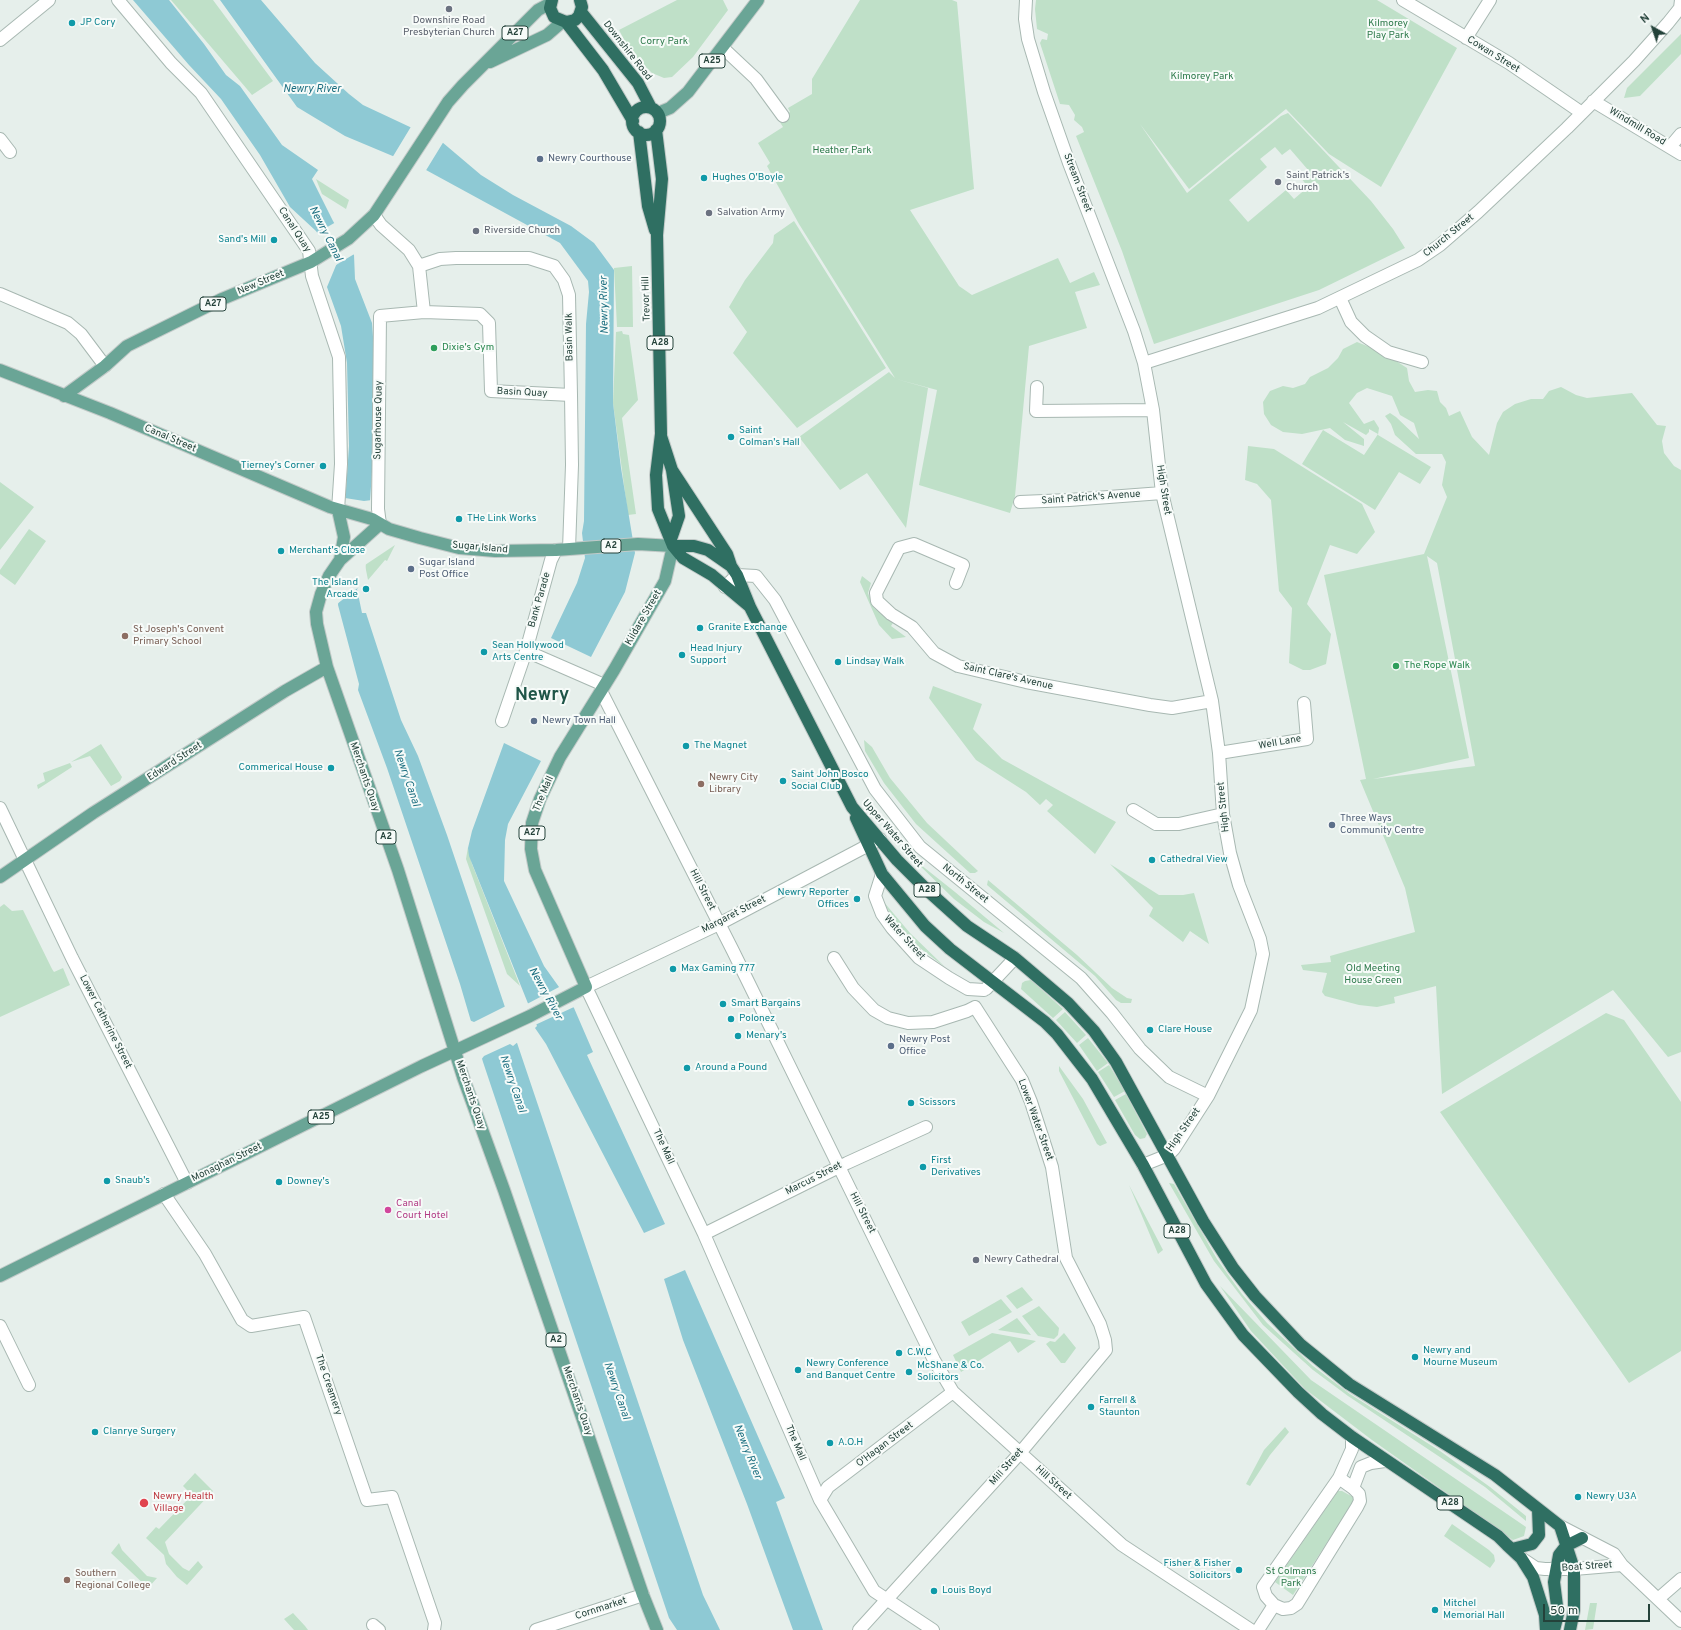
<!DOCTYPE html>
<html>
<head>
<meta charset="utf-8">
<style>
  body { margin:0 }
  #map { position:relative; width:1681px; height:1630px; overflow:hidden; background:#e6efeb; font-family:Overpass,sans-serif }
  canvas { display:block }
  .north { position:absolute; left:1633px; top:8px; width:40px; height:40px; -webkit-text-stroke:3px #f7fbf9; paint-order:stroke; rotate:320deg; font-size:11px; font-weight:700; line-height:16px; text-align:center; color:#24423a }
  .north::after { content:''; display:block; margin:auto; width:14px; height:18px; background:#24423a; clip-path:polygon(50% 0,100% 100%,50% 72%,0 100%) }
  .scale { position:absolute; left:1543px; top:1604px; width:107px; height:18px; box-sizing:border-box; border:2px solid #24423a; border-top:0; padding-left:5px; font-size:12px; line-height:14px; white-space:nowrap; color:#24423a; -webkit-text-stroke:3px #f7fbf9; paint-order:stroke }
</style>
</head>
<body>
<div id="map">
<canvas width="1681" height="1630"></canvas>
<div class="north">N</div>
<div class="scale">50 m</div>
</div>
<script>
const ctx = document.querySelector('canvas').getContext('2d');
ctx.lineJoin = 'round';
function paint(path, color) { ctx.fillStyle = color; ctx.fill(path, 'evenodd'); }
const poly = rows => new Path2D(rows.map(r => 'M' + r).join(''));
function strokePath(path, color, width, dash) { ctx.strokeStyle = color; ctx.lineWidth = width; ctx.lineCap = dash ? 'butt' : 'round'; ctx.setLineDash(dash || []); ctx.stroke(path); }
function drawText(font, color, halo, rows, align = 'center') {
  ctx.font = font + ' Overpass,sans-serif'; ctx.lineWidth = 4; ctx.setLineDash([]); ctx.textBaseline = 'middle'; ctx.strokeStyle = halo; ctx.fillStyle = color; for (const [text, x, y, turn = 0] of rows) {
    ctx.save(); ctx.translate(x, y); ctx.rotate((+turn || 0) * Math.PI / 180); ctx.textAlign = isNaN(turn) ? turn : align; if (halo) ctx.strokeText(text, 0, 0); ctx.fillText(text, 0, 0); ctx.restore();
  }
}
paint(poly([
  [171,0,213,0,273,81,252,95],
  [677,0,723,0,728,10,693,57,672,77,664,78,652,73,630,51,619,30],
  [860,0,952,0,957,2,974,189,910,210,959,286,972,295,1058,258,1070,283,1094,272,1100,285,1075,292,1087,328,1029,346,1015,496,1010,513,919,485,937,390,896,379,928,388,906,528,867,473,840,490,799,437,889,372,895,378,799,224,767,166,770,163,758,143,783,127,778,119,790,112,788,108,812,94,812,79],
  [1036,0,1377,0,1457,48,1381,187,1329,154,1286,109,1189,189,1140,124,1187,193,1281,116,1288,113,1371,201,1393,229,1405,248,1319,290,1154,344,1122,251,1076,136,1084,132,1082,127,1074,120,1075,115,1069,105,1060,104,1040,43,1042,39,1047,40,1048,34,1037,29,1035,9],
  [1275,147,1282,155,1290,149,1309,171,1301,178,1308,187,1294,199,1286,190,1248,222,1229,200,1267,167,1260,159],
  [1681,34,1681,54,1640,96,1624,98,1627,88],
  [316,179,349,200,346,209,322,194],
  [794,221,886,368,797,428,733,353,747,332,729,307,745,280,773,243,774,235],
  [632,266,633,327,617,327,614,268],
  [622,331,623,334,629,335,638,400,622,418,636,514,628,515,613,403,616,332],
  [1357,342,1382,352,1407,368,1409,381,1415,392,1428,390,1437,391,1440,402,1446,408,1449,416,1460,411,1472,437,1489,455,1497,423,1503,412,1515,404,1531,399,1543,399,1549,391,1561,387,1576,395,1587,398,1632,393,1657,425,1666,426,1662,441,1664,453,1674,466,1681,470,1681,1052,1668,1057,1613,990,1442,1094,1436,986,1394,997,1395,1003,1377,1007,1359,1005,1325,996,1322,992,1327,973,1303,970,1301,965,1331,962,1330,956,1415,932,1405,888,1360,780,1366,779,1324,575,1424,554,1447,497,1442,485,1446,462,1442,454,1416,454,1395,435,1391,424,1385,416,1390,413,1396,417,1419,439,1414,423,1400,415,1392,396,1367,388,1357,393,1349,403,1364,424,1374,420,1379,428,1378,435,1431,467,1420,484,1399,472,1375,510,1302,464,1323,430,1364,455,1378,434,1369,429,1369,432,1366,435,1343,422,1364,439,1364,446,1345,440,1330,428,1302,434,1283,432,1271,425,1264,414,1263,402,1270,391,1283,386,1293,388,1305,384,1310,377,1328,368,1338,358,1343,349],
  [1427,556,1437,563,1475,766,1373,779,1469,758],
  [1248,446,1274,449,1362,504,1375,532,1357,554,1330,545,1307,604,1331,634,1326,664,1310,670,1303,670,1289,663,1292,608,1279,591,1271,500,1257,484,1245,480],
  [0,482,34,507,0,550],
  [29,529,46,541,15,585,0,574,0,570],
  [395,545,387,561,385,560,368,580,365,565],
  [862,576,871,583,868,593,874,608,893,623,891,626,906,637,892,639,879,625,860,582],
  [933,686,982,704,973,729,1002,759,1116,822,1095,854,1047,811,1053,805,1046,799,1040,805,1026,792,976,760,929,698],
  [864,740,872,747,890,778,927,823,978,871,975,873,970,873,916,824,884,783,865,751],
  [101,744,122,777,120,781,111,786,90,756,71,762],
  [70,763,72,767,38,789,37,785,45,781,43,773],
  [468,847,472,864,520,986,507,974,466,859],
  [911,857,955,892,1004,933,984,922,954,899],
  [1110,864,1159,895,1183,895,1194,893,1209,944,1190,931,1183,942,1149,916,1153,908],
  [988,880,1077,955,1112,988,1127,998,1132,999,1131,1003,1121,1003,1116,1000,1095,976,987,885],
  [883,901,910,933,945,967,912,942,896,924],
  [4,904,12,911,23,910,52,969,54,972,63,968,70,985,0,1017,0,907],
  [1031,980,1063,1009,1053,1018,1021,989,1022,983,1025,981],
  [1065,1012,1086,1035,1077,1043,1056,1020],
  [1606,1013,1624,1020,1681,1102,1681,1351,1629,1383,1440,1112],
  [1088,1038,1108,1063,1097,1071,1079,1045],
  [1109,1065,1125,1091,1114,1097,1098,1072],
  [1059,1066,1083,1099,1107,1143,1100,1146,1097,1144,1059,1071],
  [1126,1094,1147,1134,1145,1138,1140,1139,1135,1135,1115,1100],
  [1169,1183,1174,1184,1217,1259,1242,1294,1267,1323,1313,1366,1350,1394,1440,1451,1490,1487,1526,1516,1526,1521,1485,1487,1348,1396,1313,1370,1263,1325,1214,1261],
  [1129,1185,1162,1248,1163,1250,1158,1254],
  [1220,1286,1311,1380,1526,1527,1524,1536,1513,1540,1372,1440,1305,1389,1251,1331],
  [1022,1287,1033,1300,1017,1309,1006,1296],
  [1001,1299,1012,1312,969,1336,961,1322],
  [1039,1306,1059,1328,1058,1335,1054,1339,1038,1336,1022,1316],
  [1017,1318,1031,1335,998,1330],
  [992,1333,1036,1341,1018,1353,1010,1341,961,1372,953,1355],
  [1064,1333,1076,1348,1065,1363,1061,1363,1046,1344,1050,1341,1055,1342],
  [1285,1427,1289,1432,1270,1455,1250,1486,1246,1484,1264,1450],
  [195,1473,213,1491,165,1542,169,1554,183,1568,189,1571,198,1561,203,1567,187,1585,177,1577,166,1564,164,1555,146,1538,156,1527,159,1529,192,1495,183,1486],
  [1338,1491,1342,1491,1353,1497,1354,1501,1293,1595,1275,1582],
  [1452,1524,1489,1550,1494,1555,1495,1561,1490,1568,1444,1536],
  [119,1543,122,1550,147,1576,157,1578,148,1588,111,1553],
  [1590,1603,1597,1603,1593,1629,1585,1630],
  [293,1613,305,1626,308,1630,294,1630,284,1619]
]), '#bfe0c8');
paint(poly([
  [133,0,169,0,204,44,226,75,240,86,282,145,318,170,312,179,333,221,354,255,355,279,372,323,375,364,375,428,370,501,362,582,357,589,362,613,366,613,401,720,418,756,447,835,703,1595,720,1630,677,1630,669,1618,483,1062,460,984,387,768,358,690,359,684,338,605,349,446,347,363,341,326,327,287,337,263,316,231,290,207,260,155,221,99,189,65],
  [220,0,261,0,315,63,349,94,363,105,442,142,481,175,513,195,571,226,594,243,614,270,613,403,621,468,635,553,625,592,591,657,551,638,577,583,585,558,582,533,584,521,586,324,589,292,588,281,560,243,426,170,345,136,297,107],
  [504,743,541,761,508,824,505,840,504,881,544,966,574,1008,593,1052,587,1055,665,1224,644,1233,546,1044,535,1028,537,1026,469,856,468,848,472,831],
  [685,1270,785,1498,776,1502,823,1630,793,1630,747,1504,683,1340,664,1279]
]), '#8ec9d4');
paint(poly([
  [412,125,444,141,425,172,392,158],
  [336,222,356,253,336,265,317,233],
  [345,498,364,501,372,500,364,583,337,604],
  [561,986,574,1007,535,1025,527,1004],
  [506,1006,519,1041,513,1046,510,1044,484,1056,481,1060,469,1020,474,1022]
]), '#e6efeb');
const minor = poly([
  [118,0,171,63,201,93,309,251,312,276,339,357,341,464,338,510],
  [1026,0,1025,19,1028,39,1044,92,1069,163,1134,331,1144,363,1153,410,1162,493,1212,701,1219,753,1223,814,1230,853,1239,885,1260,939,1263,954,1251,1010,1208,1096,1174,1149,1168,1155,1143,1165],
  [1403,0,1509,63,1582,113],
  [1466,38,1490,0],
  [0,40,49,0],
  [723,48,756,79,783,116],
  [1593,101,1681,154],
  [0,139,10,152],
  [1670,147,1681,134],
  [374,215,381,225,409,250,419,266,424,312],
  [419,266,440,259,456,258,529,258,554,266,564,280,569,295,571,395,572,465,569,549],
  [0,294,68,323,81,334,105,366],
  [1340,298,1351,322,1365,336,1388,352,1422,362],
  [1144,363,1318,308,1418,260,1440,245,1478,212,1567,128,1634,61,1668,23,1680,8,1681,0],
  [1037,387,1036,411,1153,410],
  [1020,502,1069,500,1162,493],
  [380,524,378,509,380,316,424,312,480,314,489,323,491,391,571,395],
  [556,550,551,560,526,651,604,685],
  [956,583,963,565,914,544,899,548,876,593,877,601,891,614,912,627,934,653,958,666,1026,682,1150,705,1172,708,1212,701],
  [725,587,737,575,756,576,775,600,875,789,920,847,1081,978,1112,1013,1140,1049,1169,1077,1208,1096],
  [601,691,733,951,934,1360,953,1392,1122,1545,1251,1630],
  [502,721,526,651],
  [1219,753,1307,739,1304,703],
  [0,808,72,958,187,1183],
  [1133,810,1156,824,1179,824,1223,814],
  [880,839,719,924,586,987,704,1234,820,1500,874,1591,933,1630],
  [882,874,875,896,882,914,892,928,919,958,949,978,968,989,984,990],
  [834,958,853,988,874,1010,888,1018,908,1023,933,1022,967,1011,975,1007],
  [986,989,1015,958],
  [164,1194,205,1254,242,1320,251,1326,304,1317,367,1500,392,1497,435,1623,434,1630],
  [704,1234,847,1163,926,1127],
  [0,1326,29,1385],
  [1353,1488,1361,1467,1371,1463,1385,1461],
  [820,1500,828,1487,953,1392],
  [1560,1526,1614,1554,1622,1565,1681,1621],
  [1521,1558,1536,1568,1545,1569,1574,1569,1622,1565],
  [1658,1599,1681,1579],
  [1274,1605,1283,1609,1291,1608,1297,1604,1357,1507,1360,1501,1359,1494,1353,1488,1339,1478],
  [373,1625,379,1630],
  [536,1630,643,1595],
  [859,1630,1020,1453,1106,1350,1105,1340,1100,1324,1066,1258,1052,1167,1031,1102,1022,1080,975,1007],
  [1258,1630,1274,1605,1266,1596,1263,1587,1339,1478,1352,1449,1352,1437]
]);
const major = poly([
  [490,62,547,35,562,22],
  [658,113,670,108,688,92,758,0],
  [0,370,110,413,330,507,372,519,389,529,420,538,459,548,495,551,556,550,638,544,673,546,665,581,614,670,560,757,540,799,532,823,531,849,535,870,586,987,530,1016,422,1066,0,1276],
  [64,396,105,366,127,346,137,341,222,299,311,262,348,239,374,215,448,102,463,85,538,10,551,3],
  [338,510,344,537,340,560],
  [380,524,340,560,329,576,321,594,316,612,317,624,327,667,398,870,463,1077,504,1190,643,1595,657,1630],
  [0,877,93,813,285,691,327,667]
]);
const highway = poly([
  [552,0,550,8,554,17,566,22,575,20,579,16,582,7,580,0],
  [581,12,638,83,651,108],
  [566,22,603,70,633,121],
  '632 121a14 14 0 1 1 28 0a14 14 0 1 1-28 0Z',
  [656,130,662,179,657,235,661,434,656,475,658,509,673,546,683,558,712,575,749,606],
  [639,132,648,206,655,230],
  [661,436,672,470,679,516,671,539],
  [672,470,727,554,731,566],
  [673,546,694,546,708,550,731,566,737,575,750,607,852,807,897,860,927,890,967,926,1015,958,1068,1003,1094,1031,1116,1062,1203,1221,1233,1268,1255,1296,1301,1345,1349,1384,1495,1475,1560,1526,1574,1569,1574,1610,1570,1630],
  [856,818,882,874,925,926,950,949,1045,1022,1057,1034,1092,1079,1143,1165,1206,1284,1243,1335,1298,1392,1322,1414,1352,1437,1436,1494,1498,1536,1507,1545,1521,1558,1533,1577,1545,1615,1546,1630],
  [1512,1549,1532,1544,1539,1535,1538,1509],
  [1554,1630,1558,1614,1554,1582,1559,1555,1566,1546,1582,1538]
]);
strokePath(minor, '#a8b8b2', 14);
strokePath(major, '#c2cac8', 14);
strokePath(highway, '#c2cac8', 14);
strokePath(minor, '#fff', 12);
strokePath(major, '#6aa596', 12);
strokePath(highway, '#2f6f62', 12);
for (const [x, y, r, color] of [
  [449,9,4,"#6b7280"],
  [72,23,4,"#0f9aa8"],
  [540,159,4,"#5c6f8a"],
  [704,178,4,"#0f9aa8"],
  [1278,182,4,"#6b7280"],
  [709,213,4,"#6b7280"],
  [476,231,4,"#6b7280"],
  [274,240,4,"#0f9aa8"],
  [434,348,4,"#2e9e5b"],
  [731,437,4,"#0f9aa8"],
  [323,466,4,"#0f9aa8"],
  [459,519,4,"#0f9aa8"],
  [281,551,4,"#0f9aa8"],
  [411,569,4,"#5c6f8a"],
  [366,589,4,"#0f9aa8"],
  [700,628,4,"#0f9aa8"],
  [125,636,4,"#8d6e63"],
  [484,652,4,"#0f9aa8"],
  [682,655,4,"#0f9aa8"],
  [838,662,4,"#0f9aa8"],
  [1396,666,4,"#2e9e5b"],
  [534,721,4,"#5c6f8a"],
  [686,746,4,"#0f9aa8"],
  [331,768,4,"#0f9aa8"],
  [783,781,4,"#0f9aa8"],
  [701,784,4,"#8d6e63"],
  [1332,825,4,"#5c6f8a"],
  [1152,860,4,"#0f9aa8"],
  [857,899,4,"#0f9aa8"],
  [673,969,4,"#0f9aa8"],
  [723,1004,4,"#0f9aa8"],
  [731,1019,4,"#0f9aa8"],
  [1150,1030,4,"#0f9aa8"],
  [738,1036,4,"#0f9aa8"],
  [891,1046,4,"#5c6f8a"],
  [687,1068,4,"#0f9aa8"],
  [911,1103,4,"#0f9aa8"],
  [923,1167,4,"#0f9aa8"],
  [107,1181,4,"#0f9aa8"],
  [279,1182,4,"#0f9aa8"],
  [388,1210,4,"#d1479c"],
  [976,1260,4,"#6b7280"],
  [899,1353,4,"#0f9aa8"],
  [1415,1357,4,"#0f9aa8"],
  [798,1370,4,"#0f9aa8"],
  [909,1372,4,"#0f9aa8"],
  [1091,1407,4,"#0f9aa8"],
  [95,1432,4,"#0f9aa8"],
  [830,1443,4,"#0f9aa8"],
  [1578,1497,4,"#0f9aa8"],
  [144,1503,5,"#e0444e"],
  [1239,1570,4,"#0f9aa8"],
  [67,1580,4,"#8d6e63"],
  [934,1591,4,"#0f9aa8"],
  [1435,1610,4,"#0f9aa8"]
]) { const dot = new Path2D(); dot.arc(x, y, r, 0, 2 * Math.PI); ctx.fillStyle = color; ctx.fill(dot); strokePath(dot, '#f7fbf9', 1.5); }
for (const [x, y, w] of [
  [515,33,26],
  [712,61,26],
  [213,304,26],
  [660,343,26],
  [611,546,20],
  [532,833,26],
  [386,837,20],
  [927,890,26],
  [321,1117,26],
  [1177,1231,26],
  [556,1340,20],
  [1450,1503,26]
]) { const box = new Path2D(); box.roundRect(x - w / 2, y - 7, w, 14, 3); ctx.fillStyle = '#f7fbf9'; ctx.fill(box); strokePath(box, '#24423a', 1); }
drawText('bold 9px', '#24423a', null, [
  ["A27",515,33],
  ["A25",712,61],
  ["A27",213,304],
  ["A28",660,343],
  ["A2",611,546],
  ["A27",532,833],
  ["A2",386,837],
  ["A28",927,890],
  ["A25",321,1117],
  ["A28",1177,1231],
  ["A2",556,1340],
  ["A28",1450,1503]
]);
drawText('10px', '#5b616d', '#f7fbf9', [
  ["Downshire Road",449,21,"center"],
  ["Presbyterian Church",449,33,"center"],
  ["Saint Patrick's",1286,176],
  ["Church",1286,188],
  ["Salvation Army",717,213],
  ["Riverside Church",484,231],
  ["Newry Cathedral",984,1260]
], 'left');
drawText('10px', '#0d838f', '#f7fbf9', [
  ["JP Cory",80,23],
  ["Hughes O'Boyle",712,178],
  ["Sand's Mill",266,240,"right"],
  ["Saint",739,431],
  ["Colman's Hall",739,443],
  ["Tierney's Corner",315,466,"right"],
  ["THe Link Works",467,519],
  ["Merchant's Close",289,551],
  ["The Island",358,583,"right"],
  ["Arcade",358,595,"right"],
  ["Granite Exchange",708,628],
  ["Sean Hollywood",492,646],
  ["Arts Centre",492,658],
  ["Head Injury",690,649],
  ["Support",690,661],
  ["Lindsay Walk",846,662],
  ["The Magnet",694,746],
  ["Commerical House",323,768,"right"],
  ["Saint John Bosco",791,775],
  ["Social Club",791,787],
  ["Cathedral View",1160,860],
  ["Newry Reporter",849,893,"right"],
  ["Offices",849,905,"right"],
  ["Max Gaming 777",681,969],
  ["Smart Bargains",731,1004],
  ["Polonez",739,1019],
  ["Clare House",1158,1030],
  ["Menary's",746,1036],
  ["Around a Pound",695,1068],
  ["Scissors",919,1103],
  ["First",931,1161],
  ["Derivatives",931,1173],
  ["Snaub's",115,1181],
  ["Downey's",287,1182],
  ["Newry and",1423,1351],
  ["Mourne Museum",1423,1363],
  ["C.W.C",907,1353],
  ["Newry Conference",806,1364],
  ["and Banquet Centre",806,1376],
  ["McShane & Co.",917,1366],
  ["Solicitors",917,1378],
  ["Farrell &",1099,1401],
  ["Staunton",1099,1413],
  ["Clanrye Surgery",103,1432],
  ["A.O.H",838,1443],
  ["Newry U3A",1586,1497],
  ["Fisher & Fisher",1231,1564,"right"],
  ["Solicitors",1231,1576,"right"],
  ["Louis Boyd",942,1591],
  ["Mitchel",1443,1604],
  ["Memorial Hall",1443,1616]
], 'left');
drawText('10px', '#2d7a4b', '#f7fbf9', [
  ["Kilmorey",1388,24],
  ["Play Park",1388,36],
  ["Corry Park",664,42],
  ["Kilmorey Park",1202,77],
  ["Heather Park",842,151],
  ["Old Meeting",1373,969],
  ["House Green",1373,981],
  ["St Colmans",1291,1572],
  ["Park",1291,1584]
]);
drawText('10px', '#24423a', '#f7fbf9', [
  ["Downshire Road",627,51,52],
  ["Cowan Street",1493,55,32],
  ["Windmill Road",1637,127,31],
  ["Stream Street",1077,183,69],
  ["Canal Quay",294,230,57],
  ["Church Street",1449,236,-39],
  ["New Street",261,283,-23],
  ["Trevor Hill",647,299,-92],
  ["Basin Walk",570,337,-91],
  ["Basin Quay",522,393,3],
  ["Sugarhouse Quay",379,420,-89],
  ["Canal Street",170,439,23],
  ["High Street",1163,490,81],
  ["Saint Patrick's Avenue",1091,498,-4],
  ["Sugar Island",480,548,5],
  ["Bank Parade",540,600,-74],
  ["Kildare Street",644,618,-60],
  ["Saint Clare's Avenue",1008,677,13],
  ["Well Lane",1280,743,-10],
  ["Edward Street",175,762,-33],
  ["Merchants Quay",364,777,71],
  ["The Mall",544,794,-67],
  ["High Street",1224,807,-96],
  ["Upper Water Street",892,834,49],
  ["North Street",965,884,39],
  ["Hill Street",702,890,63],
  ["Margaret Street",734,915,-27],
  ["Water Street",904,938,48],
  ["Lower Catherine Street",105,1022,63],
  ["Merchants Quay",470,1095,71],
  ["Lower Water Street",1035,1120,70],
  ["High Street",1184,1130,-55],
  ["The Mall",663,1147,65],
  ["Monaghan Street",227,1163,-26],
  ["Marcus Street",814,1179,-27],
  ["Hill Street",862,1213,63],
  ["The Creamery",328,1385,71],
  ["Merchants Quay",577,1401,71],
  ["The Mall",795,1443,67],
  ["O'Hagan Street",885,1445,-37],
  ["Mill Street",1007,1467,-49],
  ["Hill Street",1053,1483,42],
  ["Boat Street",1587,1567,-4],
  ["Cornmarket",601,1609,-18]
]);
drawText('10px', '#4e5e75', '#f7fbf9', [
  ["Newry Courthouse",548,159],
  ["Sugar Island",419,563],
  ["Post Office",419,575],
  ["Newry Town Hall",542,721],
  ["Three Ways",1340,819],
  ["Community Centre",1340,831],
  ["Newry Post",899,1040],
  ["Office",899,1052]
], 'left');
drawText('10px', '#27864d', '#f7fbf9', [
  ["Dixie's Gym",442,348],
  ["The Rope Walk",1404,666]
], 'left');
drawText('10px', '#785e54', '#f7fbf9', [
  ["St Joseph's Convent",133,630],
  ["Primary School",133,642],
  ["Newry City",709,778],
  ["Library",709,790],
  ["Southern",75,1574],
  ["Regional College",75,1586]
], 'left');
drawText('10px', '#b23c85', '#f7fbf9', [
  ["Canal",396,1204],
  ["Court Hotel",396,1216]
], 'left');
drawText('10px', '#be3a42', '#f7fbf9', [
  ["Newry Health",153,1497],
  ["Village",153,1509]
], 'left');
drawText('italic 11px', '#1c6f80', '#f7fbf9', [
  ["Newry River",312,90],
  ["Newry Canal",325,234,63],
  ["Newry River",605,305,-91],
  ["Newry Canal",406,778,71],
  ["Newry River",545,994,61],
  ["Newry Canal",512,1084,71],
  ["Newry Canal",616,1391,71],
  ["Newry River",747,1452,68]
]);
drawText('bold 18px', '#1f5548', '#f7fbf9', [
  ["Newry",542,696]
]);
</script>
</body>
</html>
